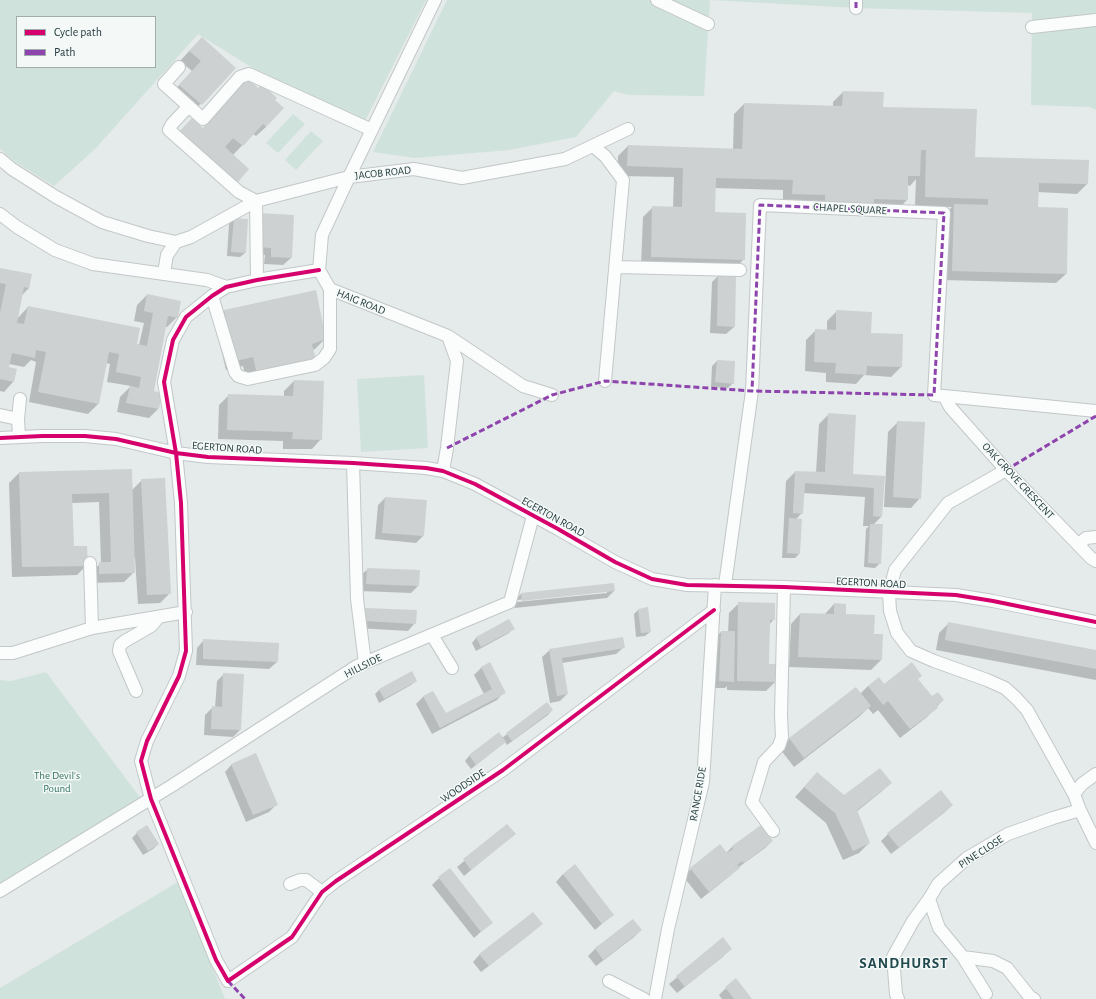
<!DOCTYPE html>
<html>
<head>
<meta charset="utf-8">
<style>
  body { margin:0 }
  #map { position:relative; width:1096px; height:999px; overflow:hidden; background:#e5eaea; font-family:"Alegreya Sans",sans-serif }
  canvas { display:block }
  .legend { position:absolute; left:16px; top:16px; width:140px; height:52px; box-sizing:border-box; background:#f4f9f8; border:1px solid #a1adad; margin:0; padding:5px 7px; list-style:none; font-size:12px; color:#243b3d }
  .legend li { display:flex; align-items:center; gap:8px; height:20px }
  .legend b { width:20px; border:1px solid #a1adad }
</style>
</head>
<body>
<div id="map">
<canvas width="1096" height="999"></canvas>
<ul class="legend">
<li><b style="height:5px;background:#d6006c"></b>Cycle path</li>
<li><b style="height:5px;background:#8e44ad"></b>Path</li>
</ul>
</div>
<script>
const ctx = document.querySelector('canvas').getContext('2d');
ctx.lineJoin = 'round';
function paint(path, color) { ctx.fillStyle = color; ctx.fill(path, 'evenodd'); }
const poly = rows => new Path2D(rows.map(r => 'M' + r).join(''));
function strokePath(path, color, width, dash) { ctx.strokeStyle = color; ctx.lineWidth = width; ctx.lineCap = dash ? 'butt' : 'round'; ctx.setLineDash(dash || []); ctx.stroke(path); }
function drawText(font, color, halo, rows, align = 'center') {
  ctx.font = font + ' "Alegreya Sans",sans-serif'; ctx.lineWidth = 3; ctx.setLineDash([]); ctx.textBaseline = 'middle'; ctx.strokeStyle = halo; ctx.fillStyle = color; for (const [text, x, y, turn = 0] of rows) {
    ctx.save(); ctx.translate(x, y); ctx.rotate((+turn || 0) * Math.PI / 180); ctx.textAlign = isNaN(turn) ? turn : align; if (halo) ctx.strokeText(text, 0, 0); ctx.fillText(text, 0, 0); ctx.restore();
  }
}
paint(poly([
  [0,0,426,0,365,121,259,72,198,34,95,149,54,186,17,163,0,149],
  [17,17,155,17,155,67,17,67],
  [447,0,1096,0,1096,110,1090,107,1031,105,1032,13,856,8,710,0,704,96,629,95,614,91,576,137,509,150,415,158,373,152],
  [293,114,305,124,278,153,266,143],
  [311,131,323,141,296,170,285,160],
  [424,375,428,448,361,452,357,379],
  [46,672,142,800,0,885,0,680,11,681],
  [178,882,225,999,0,999,0,988]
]), '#d0e2dc');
paint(poly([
  [192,48,234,68,191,114,170,95,192,71,180,61],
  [258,89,274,100,266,127,256,136,253,134,233,155,237,181,230,188,174,138,185,126,203,129],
  [843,92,882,108,974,158,1087,184,1077,194,1037,192,1037,208,1066,274,1056,283,942,280,944,215,952,207,915,206,916,179,910,186,907,185,907,200,897,210,870,209,863,216,815,214,816,205,783,204,783,190,714,188,714,213,744,259,734,269,641,266,643,217,652,208,673,208,674,177,618,176,618,156,628,146,733,150,734,114,744,104,833,107,833,102],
  [234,219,245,253,240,257,227,256,229,224],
  [253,222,291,258,283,265,264,264,265,255,251,254],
  [0,269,31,275,29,288,22,295,17,319,28,307,139,345,144,323,134,321,137,305,147,295,177,317,167,327,165,327,153,392,158,409,149,418,117,412,120,397,131,386,107,382,110,364,106,363,98,404,88,414,29,402,36,362,31,360,24,367,9,364,8,368,13,382,4,392,0,391],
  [719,275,734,327,726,334,710,333,712,282],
  [224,311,325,339,315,349,247,383,243,366,226,370,214,321],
  [837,311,870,334,901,367,891,377,864,375,856,384,826,382,826,373,805,371,806,340,816,330,827,331,827,321],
  [717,361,733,383,728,388,711,387,712,366],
  [294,381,321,439,312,449,283,449,283,441,218,439,219,405,229,395,284,397,284,391],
  [829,414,852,475,884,477,881,517,873,525,880,563,875,568,864,567,866,529,869,526,863,526,865,497,803,493,802,513,796,519,799,554,795,558,782,558,786,481,795,472,816,473,819,424],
  [898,422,920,498,911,508,884,507,888,432],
  [19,473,132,490,142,480,170,593,160,603,138,604,135,558,133,558,134,572,124,582,90,583,90,573,101,563,99,502,72,503,73,548,87,565,77,575,12,577,9,483],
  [385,498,423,536,416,543,375,539,378,505],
  [368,569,418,586,411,593,360,591,360,576],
  [613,584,614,591,607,598,515,608,514,601,521,594],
  [607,591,607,593,517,602,517,600],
  [739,603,774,619,769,625,768,665,776,681,766,691,727,690,727,686,725,688,712,688,714,639,721,632,728,632,729,613],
  [834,604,845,615,873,635,881,660,871,670,789,667,791,624,800,614,825,614],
  [366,609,415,623,408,631,358,628,358,616],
  [638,610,650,632,645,636,636,637,634,614],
  [509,620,513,628,509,633,476,651,472,643,476,638],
  [949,623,1096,651,1096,680,936,650,939,633],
  [204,640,277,662,269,669,196,665,197,648],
  [624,647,616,654,562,663,567,694,560,701,550,703,542,657,550,650],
  [489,664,504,692,497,700,432,734,416,704,423,697,433,692,445,715,484,694,474,675,481,668],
  [412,673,416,681,411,685,379,703,375,694,379,690],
  [224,674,240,730,233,737,204,735,205,715,213,707,215,708,217,681],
  [917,679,932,698,943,700,927,717,900,738,878,710,873,714,868,708,860,716,794,767,780,749,789,739,855,688,860,694,868,686,884,685],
  [547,703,552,710,548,715,507,745,505,742,471,769,465,761,469,756,498,734,502,738],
  [232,764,277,804,269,812,246,822,225,772],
  [817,773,844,797,891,783,881,792,856,812,869,843,859,853,843,860,826,823,795,797],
  [952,805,945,812,891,854,881,841,888,834],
  [507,825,514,834,464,876,457,867],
  [761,826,772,841,765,848,739,867,731,875,701,899,683,876,691,869,726,853,732,847],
  [147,827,158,844,153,849,143,855,132,838,137,833],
  [563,874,613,914,595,930,556,882],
  [439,878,492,922,474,938,432,885],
  [633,920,641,930,634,937,596,966,588,956,595,949],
  [534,931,481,972,473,962,480,954],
  [723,939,724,956,677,993,669,984],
  [726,988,751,999,722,999,719,995]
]), '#0003');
paint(poly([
  [202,37,236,68,202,105,179,85,201,61,189,51],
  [248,78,258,88,262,84,277,98,275,100,284,108,266,127,263,124,243,146,233,138,225,147,249,169,238,182,180,131,192,118,203,128],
  [843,91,884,92,883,107,977,109,975,157,1089,160,1088,184,1039,183,1038,207,1068,208,1067,274,952,271,954,204,988,205,988,199,925,197,926,150,921,150,920,176,908,176,908,200,874,199,874,206,825,205,825,195,792,194,793,180,716,178,715,212,746,213,745,260,651,257,652,206,682,207,683,168,627,166,628,145,742,149,744,103,842,106],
  [260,213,294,215,292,258,271,257,271,248,258,247],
  [234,218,248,219,246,253,231,252],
  [0,268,32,274,29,288,24,287,17,323,24,324,28,306,140,328,137,344,147,346,153,313,144,311,147,294,181,301,178,318,168,316,154,391,162,393,159,409,126,403,130,386,139,388,141,377,116,372,119,354,109,352,99,404,38,392,46,352,36,350,35,358,12,353,9,367,17,369,14,382,0,379,0,313,6,284,0,283],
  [718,274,736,274,735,327,717,326],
  [316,290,326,339,312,344,316,360,257,374,253,357,236,361,224,310],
  [836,310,872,312,871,333,903,334,902,367,867,366,866,375,835,373,836,363,814,362,815,329,836,330],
  [717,360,735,361,734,384,715,382],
  [294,380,324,381,322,440,292,439,293,432,227,430,228,394,293,396],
  [828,413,856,415,853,474,885,476,882,517,873,516,874,488,805,483,803,514,793,513,795,471,825,472],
  [897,421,925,422,921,499,893,497],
  [132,469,135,573,99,574,99,562,111,562,109,493,72,494,74,546,87,546,88,566,22,567,19,472],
  [165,478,171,594,147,595,141,479],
  [385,497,427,500,424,536,382,533],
  [789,518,802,519,800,554,787,553],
  [870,524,883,524,881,564,868,563],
  [367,568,420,570,419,586,366,584],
  [614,583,615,591,522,601,521,593],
  [738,602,775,603,775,620,770,620,769,664,777,664,777,682,737,681],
  [834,603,846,604,846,614,875,615,874,634,883,634,882,660,798,657,800,613,834,614],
  [648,607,651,632,641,633,638,609],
  [365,608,417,610,416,624,365,621],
  [509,619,515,629,481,647,476,637],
  [948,622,1096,650,1096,669,945,640],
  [721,631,735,631,734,682,719,681],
  [623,637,625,648,562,658,568,694,557,696,549,649],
  [203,639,279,643,278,662,203,659],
  [490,662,506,693,440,728,423,696,433,691,446,713,492,689,481,667],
  [912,662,922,676,918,679,932,696,938,692,944,700,937,705,938,708,910,729,888,701,883,705,868,686,879,677,884,684],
  [412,671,417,681,384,699,379,689],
  [223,673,244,674,241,730,211,729,212,706,222,707],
  [856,687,871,706,804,758,789,738],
  [547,702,553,710,512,741,506,733],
  [499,732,506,742,476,765,469,755],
  [256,753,278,805,253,815,231,764],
  [880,768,892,783,857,810,870,843,853,851,835,813,804,787,817,772,844,795],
  [941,790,953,805,899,848,887,833],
  [507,824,516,834,471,870,463,859],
  [147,825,159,844,148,851,136,832],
  [761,825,773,841,744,863,742,861,737,865,740,868,709,892,690,868,720,844,727,853,733,849,732,846],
  [575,864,614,915,602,924,563,874],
  [450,868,493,923,481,932,438,877],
  [533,912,543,924,489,966,479,954],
  [633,919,642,930,603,960,595,948],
  [723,937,732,949,685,987,676,976],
  [736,978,752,999,734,999,725,987]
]), '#cdd1d1');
const minor = poly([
  [435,0,349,177,322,235,319,270,330,289,448,336,457,361,447,448,443,471],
  [657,0,708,24],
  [856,8,856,0],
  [1032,27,1096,20],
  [179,67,164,84,203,119,240,77,249,74,372,130],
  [189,106,172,124,169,130,239,192,256,201,257,280],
  [593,146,605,156,623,180,605,381],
  [0,159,12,169,56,197,102,222,148,236,176,242],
  [0,214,17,227,55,250,93,264,207,280,226,287],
  [616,267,740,270],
  [319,270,257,280,226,287,212,296,186,317,173,340,164,382,176,453,181,503,186,651,179,676,147,741,141,761,151,799,216,960,228,981,292,937,322,892,336,881,503,770,714,610],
  [164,273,167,255,176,242,191,237,256,201,349,177,414,169,462,178,565,159,628,129],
  [212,296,235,372,238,376,248,379,315,365,324,358,330,349,330,289],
  [448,336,523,386,552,395],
  [944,396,950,407,1006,470,1091,558,1096,561],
  [0,415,18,419],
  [19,437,18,419,20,399],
  [0,438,42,436,85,436,116,439,176,453,208,457,353,463,426,468,443,471,475,484,558,529,615,562,652,579,687,585,784,587,956,595,993,601,1096,622],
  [353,463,357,599,365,663],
  [1006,470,948,503,895,570,889,593,890,611,897,633,911,651,934,661,987,680,1005,688,1016,698,1027,710,1074,794,1080,810,1096,843],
  [1078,545,1086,538,1096,537],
  [90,563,92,628],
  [725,585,752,391,760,205,944,213,934,395,1096,411],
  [432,635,452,668],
  [0,653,13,653,92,628,186,612],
  [136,691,121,656,119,651,120,645,125,641,151,626,158,618],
  [1074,794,1082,784,1096,774],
  [773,831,752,802,764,762,779,746,782,737,781,715,784,587],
  [290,884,300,880,306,880,322,892],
  [0,891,173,785,357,666,510,602,533,516],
  [929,899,939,928,963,957,993,961,1007,968,1030,997,1034,999],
  [963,957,986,994],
  [609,981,644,999],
  [655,999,668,929,703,782,715,585],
  [898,999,896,994,893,957,913,921,929,899,938,884,967,858,1008,834,1053,818,1080,810]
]);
strokePath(minor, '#c2c7c7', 14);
strokePath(minor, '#fbfcfc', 12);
strokePath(poly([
  [856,8,856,0],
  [447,448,552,395,605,381,752,391,934,395,944,213,760,205,752,391],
  [1006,470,1096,416],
  [228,981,245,999]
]), '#8e44ad', 3, [6, 3]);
strokePath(poly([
  [319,270,257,280,226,287,212,296,186,317,173,340,164,382,176,453,181,503,186,651,179,676,147,741,141,761,151,799,216,960,228,981,292,937,322,892,336,881,503,770,714,610],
  [0,438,42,436,85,436,116,439,176,453,208,457,353,463,426,468,443,471,475,484,558,529,615,562,652,579,687,585,784,587,956,595,993,601,1096,622]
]), '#d6006c', 4);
drawText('11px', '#243b3d', '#f4f9f8', [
  ["JACOB ROAD",383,173,-6],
  ["CHAPEL SQUARE",850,209,3],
  ["HAIG ROAD",361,302,22],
  ["EGERTON ROAD",227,448,4],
  ["OAK GROVE CRESCENT",1018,481,47],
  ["EGERTON ROAD",553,517,29],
  ["EGERTON ROAD",871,583,3],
  ["HILLSIDE",363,666,-27],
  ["WOODSIDE",463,786,-34],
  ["RANGE RIDE",698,794,-80],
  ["PINE CLOSE",981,852,-33]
]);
drawText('11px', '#317160', '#f4f9f8', [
  ["The Devil's",57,776],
  ["Pound",57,789]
]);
ctx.letterSpacing = '1px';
drawText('bold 15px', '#21494e', '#f4f9f8', [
  ["SANDHURST",904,963]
]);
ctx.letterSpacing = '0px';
</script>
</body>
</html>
